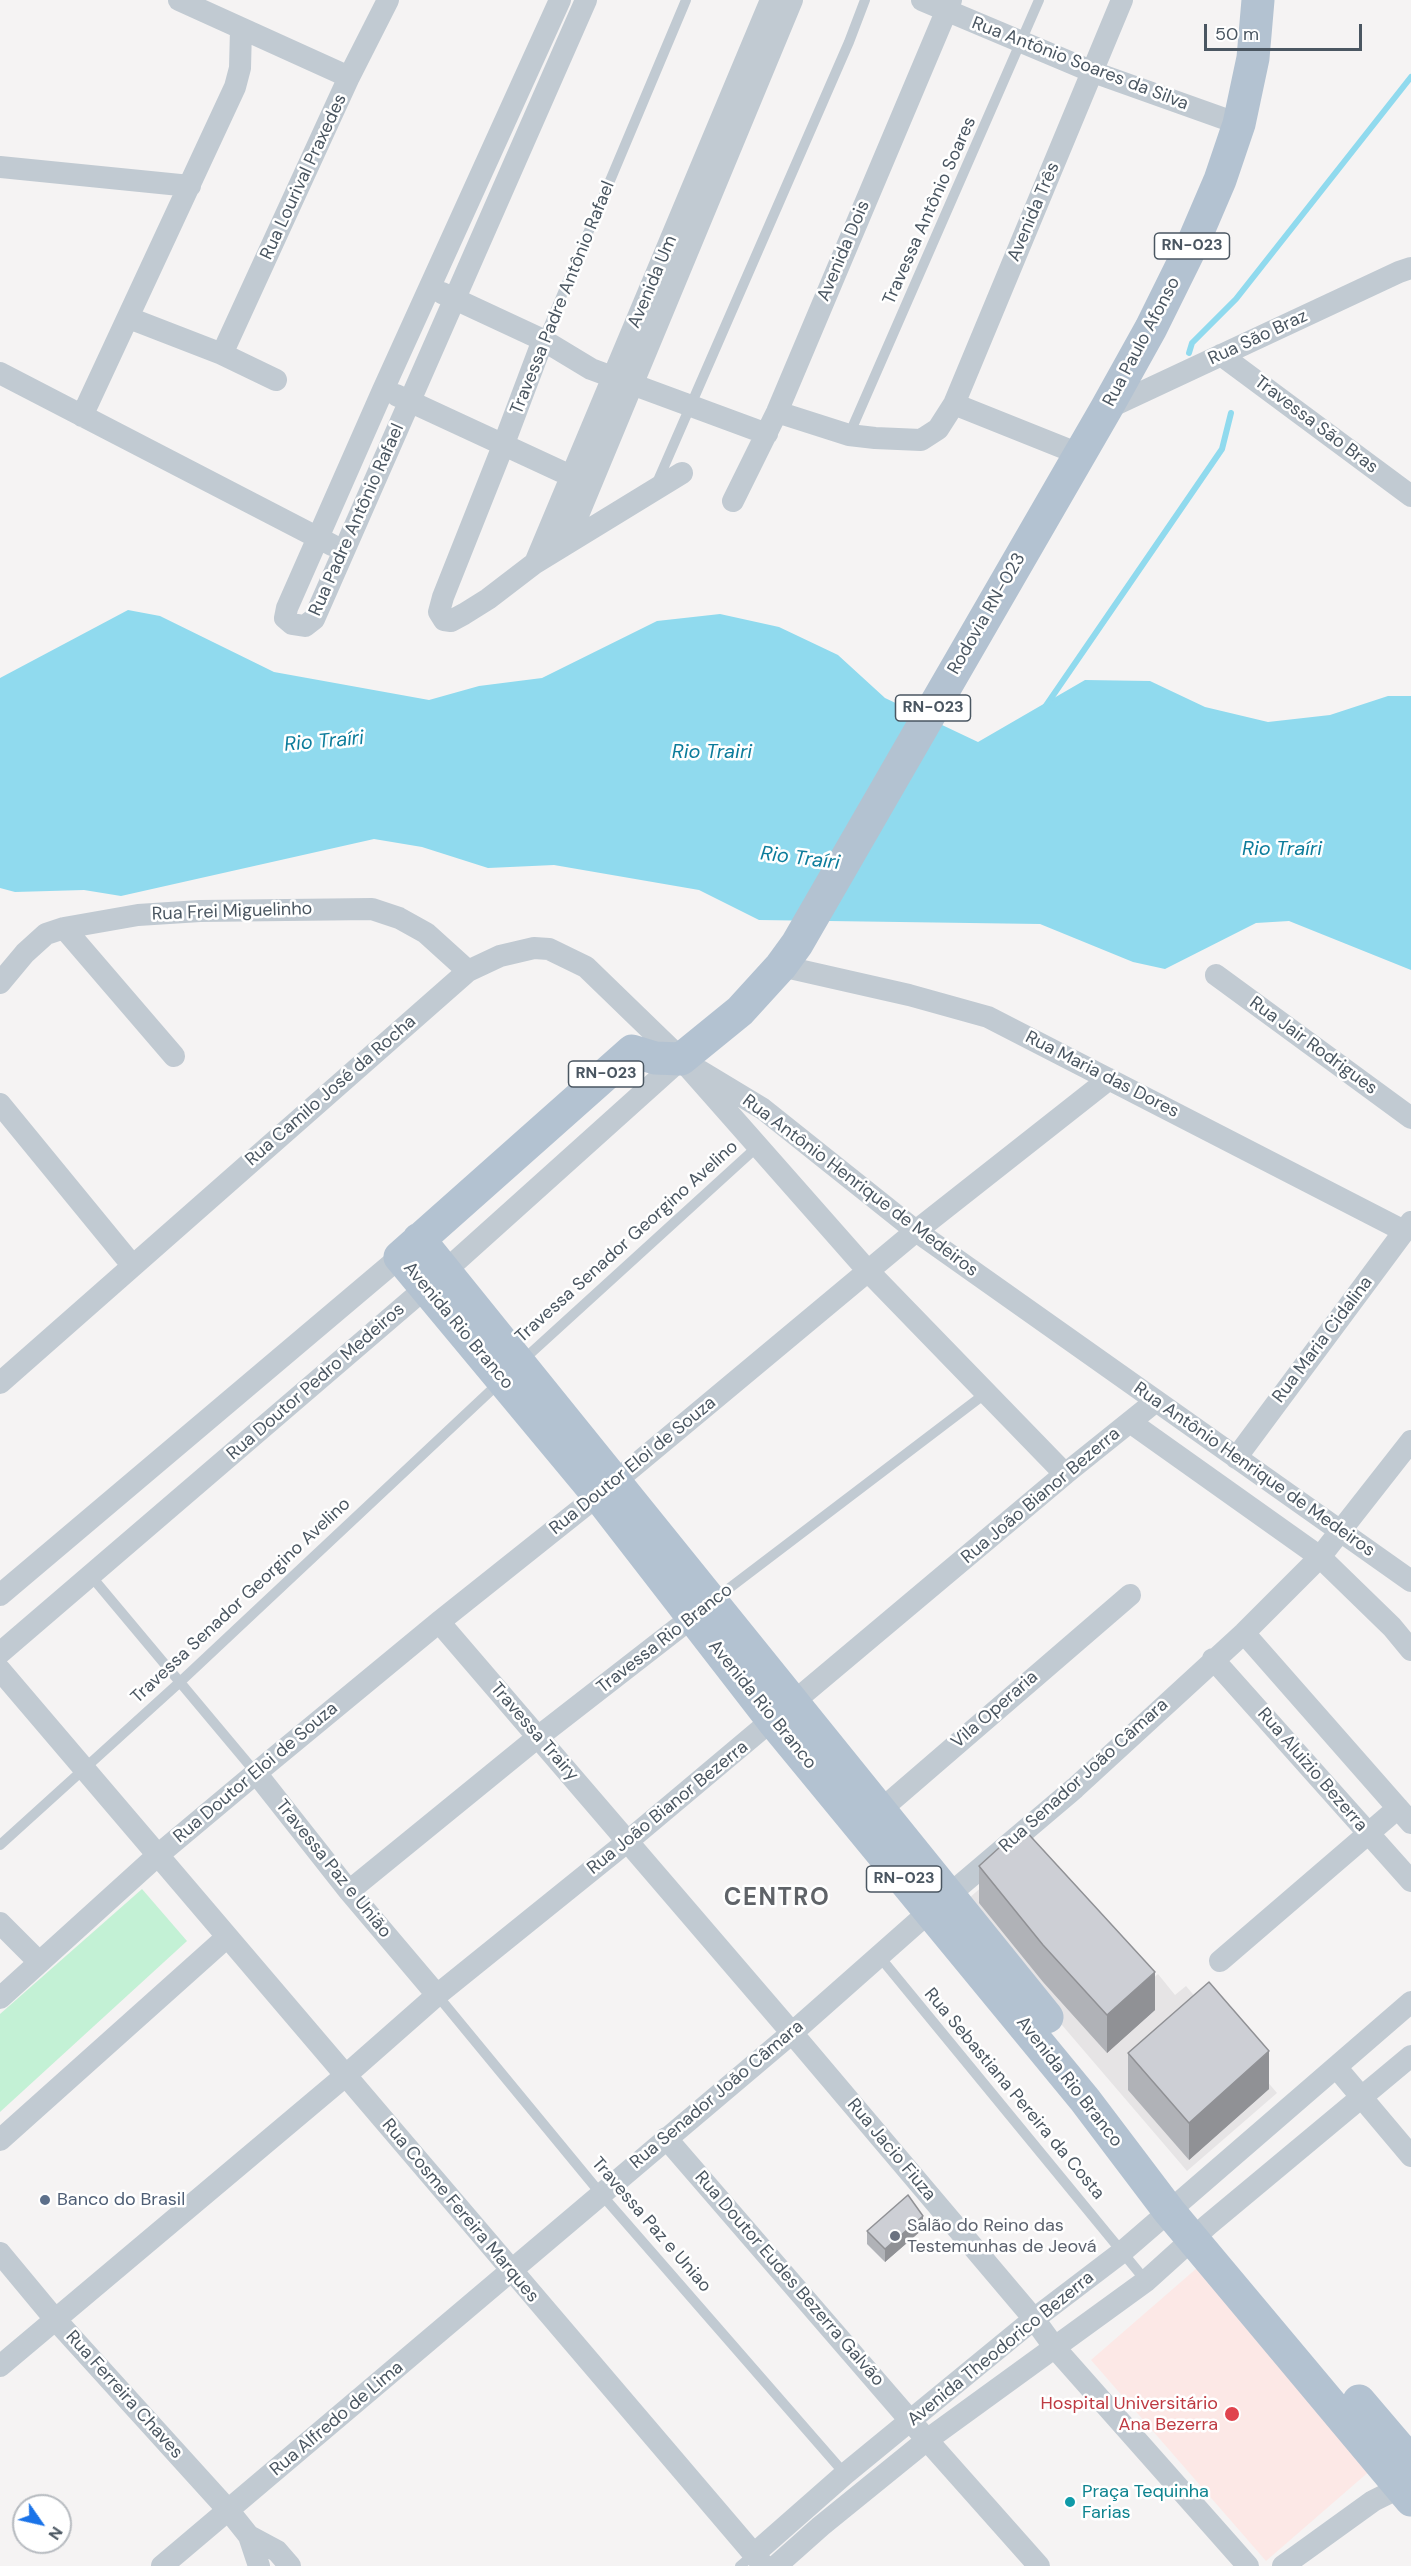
<!DOCTYPE html>
<html>
<head>
<meta charset="utf-8">
<style>
  body { margin:0 }
  #map { position:relative; width:1411px; height:2566px; overflow:hidden; background:#f5f3f3; font-family:"DM Sans",sans-serif }
  canvas { display:block }
  .north { position:absolute; left:12px; top:2494px; width:60px; height:60px; box-sizing:border-box; background:#fff; border:2px solid #b7bbc0; border-radius:50%; rotate:124deg; font-size:16px; font-weight:700; line-height:24px; text-align:center; color:#4a5661 }
  .north::after { content:''; display:block; margin:auto; width:21px; height:27px; background:#1a73e8; clip-path:polygon(50% 0,100% 100%,50% 72%,0 100%) }
  .scale { position:absolute; left:1204px; top:24px; width:158px; height:27px; box-sizing:border-box; border:3px solid #4a5661; border-top:0; padding-left:8px; font-size:18px; line-height:21px; white-space:nowrap; color:#4a5661; -webkit-text-stroke:4px #fff; paint-order:stroke }
</style>
</head>
<body>
<div id="map">
<canvas width="1411" height="2566"></canvas>
<div class="north">N</div>
<div class="scale">50 m</div>
</div>
<script>
const ctx = document.querySelector('canvas').getContext('2d');
ctx.lineJoin = 'round';
function paint(path, color) { ctx.fillStyle = color; ctx.fill(path, 'evenodd'); }
const poly = rows => new Path2D(rows.map(r => 'M' + r).join(''));
function strokePath(path, color, width, dash) { ctx.strokeStyle = color; ctx.lineWidth = width; ctx.lineCap = dash ? 'butt' : 'round'; ctx.setLineDash(dash || []); ctx.stroke(path); }
function drawText(font, color, halo, rows, align = 'center') {
  ctx.font = font + ' "DM Sans",sans-serif'; ctx.lineWidth = 5; ctx.setLineDash([]); ctx.textBaseline = 'middle'; ctx.strokeStyle = halo; ctx.fillStyle = color; for (const [text, x, y, turn = 0] of rows) {
    ctx.save(); ctx.translate(x, y); ctx.rotate((+turn || 0) * Math.PI / 180); ctx.textAlign = isNaN(turn) ? turn : align; if (halo) ctx.strokeText(text, 0, 0); ctx.fillText(text, 0, 0); ctx.restore();
  }
}
paint(poly([
  [1023,1851,1141,1989,1158,1974,1175,1995,1186,1986,1277,2093,1187,2171,960,1906]
]), '#e6e4e5');
paint(poly([
  [1197,2268,1372,2469,1266,2561,1091,2360]
]), '#fce8e6');
paint(poly([
  [142,1889,187,1941,0,2112,0,2014]
]), '#c3f1d5');
paint(poly([
  [128,610,160,616,274,672,429,700,479,686,542,678,657,621,720,614,779,627,838,655,885,698,978,742,1085,680,1150,681,1205,707,1268,722,1330,715,1388,696,1411,696,1411,970,1289,921,1256,923,1165,969,1133,962,1040,924,759,920,699,890,554,865,488,868,422,847,374,839,121,896,84,890,15,892,0,888,0,678]
]), '#90daee');
strokePath(poly([
  [1189,353,1192,343,1236,299,1411,77],
  [1045,707,1222,449,1231,413]
]), '#90daee', 6);
strokePath(poly([
  [543,340,686,0],
  [849,435,1039,0],
  [656,485,849,42,865,0],
  [522,1361,757,1147],
  [91,1576,256,1773],
  [715,1599,986,1393],
  [0,1845,180,1682,500,1382],
  [879,1956,1146,2281],
  [437,1995,601,2194,845,2474],
  [740,2566,754,2554]
]), '#c1cad2', 10);
strokePath(poly([
  [179,0,349,77],
  [560,0,383,390,287,608,285,618,292,624,305,626,314,619,586,0],
  [922,0,1093,72,1239,124],
  [0,167,190,186],
  [442,293,543,340,591,369,767,434],
  [129,318,222,354,276,380],
  [543,340,503,446,443,597,439,612,444,620,451,621,464,614,488,599,535,563,682,473],
  [222,354,349,77,388,0],
  [1221,355,1411,496],
  [0,373,332,545],
  [396,395,586,483],
  [954,404,1079,454],
  [1106,409,1399,272,1411,268],
  [777,412,849,435,875,438,921,440,938,429,954,404,1122,0],
  [82,416,235,87,240,68,241,29],
  [733,501,777,412,951,0],
  [566,544,792,0],
  [535,563,771,0],
  [64,928,174,1056],
  [781,966,909,995,988,1017,1404,1231],
  [1216,975,1411,1118],
  [0,983,25,953,46,934,64,928,138,915,200,911,372,909,399,918,426,933,468,971],
  [700,1071,763,1109,916,1231,1411,1581],
  [0,1104,132,1265],
  [0,1383,468,971,500,956,534,948,549,949,586,967,681,1059,868,1271,1065,1474],
  [1130,1422,1320,1557,1392,1627,1411,1650],
  [1236,1458,1411,1222],
  [0,1595,400,1257],
  [439,1622,792,2033,1034,2319,1055,2348,1248,2566],
  [1244,1633,1411,1823],
  [0,1653,444,1272,681,1059],
  [1213,1659,1411,1881],
  [0,1670,764,2566],
  [256,1773,349,1891,437,1995],
  [869,1820,1130,1595],
  [349,1891,538,1737,704,1608],
  [0,1923,39,1962],
  [1220,1961,1398,1808],
  [0,1998,158,1855,256,1773,439,1622,616,1481,916,1231,1109,1079],
  [1336,2067,1411,2156],
  [666,2138,927,2440,1039,2566],
  [0,2140,227,1937],
  [0,2253,54,2318,229,2511,249,2536,259,2566],
  [0,2366,345,2076,437,1995,628,1841,1065,1474,1156,1401],
  [249,2536,277,2551,290,2566],
  [754,2554,845,2474,1034,2319,1122,2252,1411,2002],
  [162,2566,792,2033,930,1911,1075,1788,1244,1633,1320,1557,1411,1441],
  [776,2566,821,2526,927,2440,1146,2281,1208,2225,1411,2056],
  [1283,2566,1373,2501,1411,2482]
]), '#c1cad2', 22);
strokePath(poly([
  [1258,0,1253,58,1239,124,1220,180,1193,243,1151,328,1106,409,797,944,781,966,740,1011,681,1059,655,1058,632,1051,400,1257,598,1495,773,1721,1085,2100,1169,2211,1411,2500],
  [419,1239,1047,2017],
  [1359,2401,1411,2462]
]), '#b3c2d1', 33);
paint(poly([
  [979,1866,1155,2010,1107,2053,1043,1982,979,1903],
  [1128,2053,1269,2089,1189,2160,1128,2090],
  [923,2229,885,2262,867,2244,867,2231]
]), '#b0b2b7');
paint(poly([
  [1155,1972,1155,2010,1107,2053,1107,2015],
  [1269,2051,1269,2089,1189,2160,1189,2123],
  [923,2216,923,2229,885,2262,885,2249]
]), '#909195');
const building = poly([
  [1022,1827,1155,1972,1107,2015,1043,1945,979,1866,1022,1827],
  [1209,1982,1269,2051,1189,2123,1128,2053,1209,1982],
  [908,2195,923,2216,885,2249,867,2231,908,2195]
]);
paint(building, '#cdcfd5');
strokePath(building, '#909195', 1.5);
for (const [x, y, r, color] of [
  [45,2200,6,"#5c6f8a"],
  [895,2236,6,"#6b7280"],
  [1232,2414,8,"#e0444e"],
  [1070,2502,6,"#0f9aa8"]
]) { const dot = new Path2D(); dot.arc(x, y, r, 0, 2 * Math.PI); ctx.fillStyle = color; ctx.fill(dot); strokePath(dot, '#fff', 2); }
for (const [x, y, w] of [
  [1192,246,75],
  [933,708,75],
  [606,1074,75],
  [904,1879,75]
]) { const box = new Path2D(); box.roundRect(x - w / 2, y - 13, w, 26, 4.5); ctx.fillStyle = '#fff'; ctx.fill(box); strokePath(box, '#4a5661', 1.5); }
drawText('bold 16px', '#4a5661', null, [
  ["RN-023",1192,246],
  ["RN-023",933,708],
  ["RN-023",606,1074],
  ["RN-023",904,1879]
]);
drawText('18px', '#4a5661', '#fff', [
  ["Rua Antônio Soares da Silva",1080,64,21],
  ["Rua Lourival Praxedes",304,177,-65],
  ["Travessa Antônio Soares",930,211,-66],
  ["Avenida Três",1034,212,-67],
  ["Avenida Dois",844,251,-67],
  ["Avenida Um",653,282,-67],
  ["Travessa Padre Antônio Rafael",563,298,-68],
  ["Rua São Braz",1258,338,-25],
  ["Rua Paulo Afonso",1142,342,-62],
  ["Travessa São Bras",1316,425,37],
  ["Rua Padre Antônio Rafael",357,520,-66],
  ["Rodovia RN-023",987,614,-60],
  ["Rua Frei Miguelinho",232,912,-2],
  ["Rua Jair Rodrigues",1313,1046,36],
  ["Rua Maria das Dores",1102,1075,27],
  ["Rua Camilo José da Rocha",331,1091,-41],
  ["Rua Antônio Henrique de Medeiros",860,1186,37],
  ["Travessa Senador Georgino Avelino",627,1242,-42],
  ["Avenida Rio Branco",458,1326,50],
  ["Rua Maria Cidalina",1323,1340,-53],
  ["Rua Doutor Pedro Medeiros",316,1382,-41],
  ["Rua Doutor Eloi de Souza",633,1466,-39],
  ["Rua Antônio Henrique de Medeiros",1254,1470,35],
  ["Rua João Bianor Bezerra",1041,1496,-40],
  ["Travessa Senador Georgino Avelino",241,1601,-43],
  ["Travessa Rio Branco",665,1639,-38],
  ["Avenida Rio Branco",762,1705,51],
  ["Vila Operaria",995,1710,-41],
  ["Travessa Trairy",534,1732,49],
  ["Rua Aluizio Bezerra",1312,1770,49],
  ["Rua Doutor Eloi de Souza",256,1773,-40],
  ["Rua Senador João Câmara",1084,1776,-42],
  ["Rua João Bianor Bezerra",668,1808,-39],
  ["Travessa Paz e União",333,1869,51],
  ["Avenida Rio Branco",1069,2082,52],
  ["Rua Sebastiana Pereira da Costa",1014,2094,50],
  ["Rua Senador João Câmara",717,2095,-40],
  ["Rua Jacio Fiuza",891,2150,50],
  ["Rua Cosme Fereira Marques",460,2211,50],
  ["Travessa Paz e Uniao",651,2225,49],
  ["Rua Doutor Eudes Bezerra Galvão",789,2279,49],
  ["Avenida Theodorico Bezerra",1001,2349,-39],
  ["Rua Ferreira Chaves",124,2395,48],
  ["Rua Alfredo de Lima",337,2419,-40]
]);
drawText('18px', '#4e5e75', '#fff', [
  ["Banco do Brasil",57,2200]
], 'left');
drawText('18px', '#5b616d', '#fff', [
  ["Salão do Reino das",907,2226],
  ["Testemunhas de Jeová",907,2247]
], 'left');
drawText('18px', '#be3a42', '#fff', [
  ["Hospital Universitário",1218,2404],
  ["Ana Bezerra",1218,2425]
], 'right');
drawText('18px', '#0d838f', '#fff', [
  ["Praça Tequinha",1082,2492],
  ["Farias",1082,2513]
], 'left');
drawText('italic 20px', '#0c7c9b', '#fff', [
  ["Rio Traíri",324,742,-5],
  ["Rio Trairi",712,753],
  ["Rio Traíri",1282,850],
  ["Rio Traíri",800,859,7]
]);
ctx.letterSpacing = '1.5px';
drawText('bold 24px', '#5f6368', '#fff', [
  ["CENTRO",777,1899]
]);
ctx.letterSpacing = '0px';
</script>
</body>
</html>
